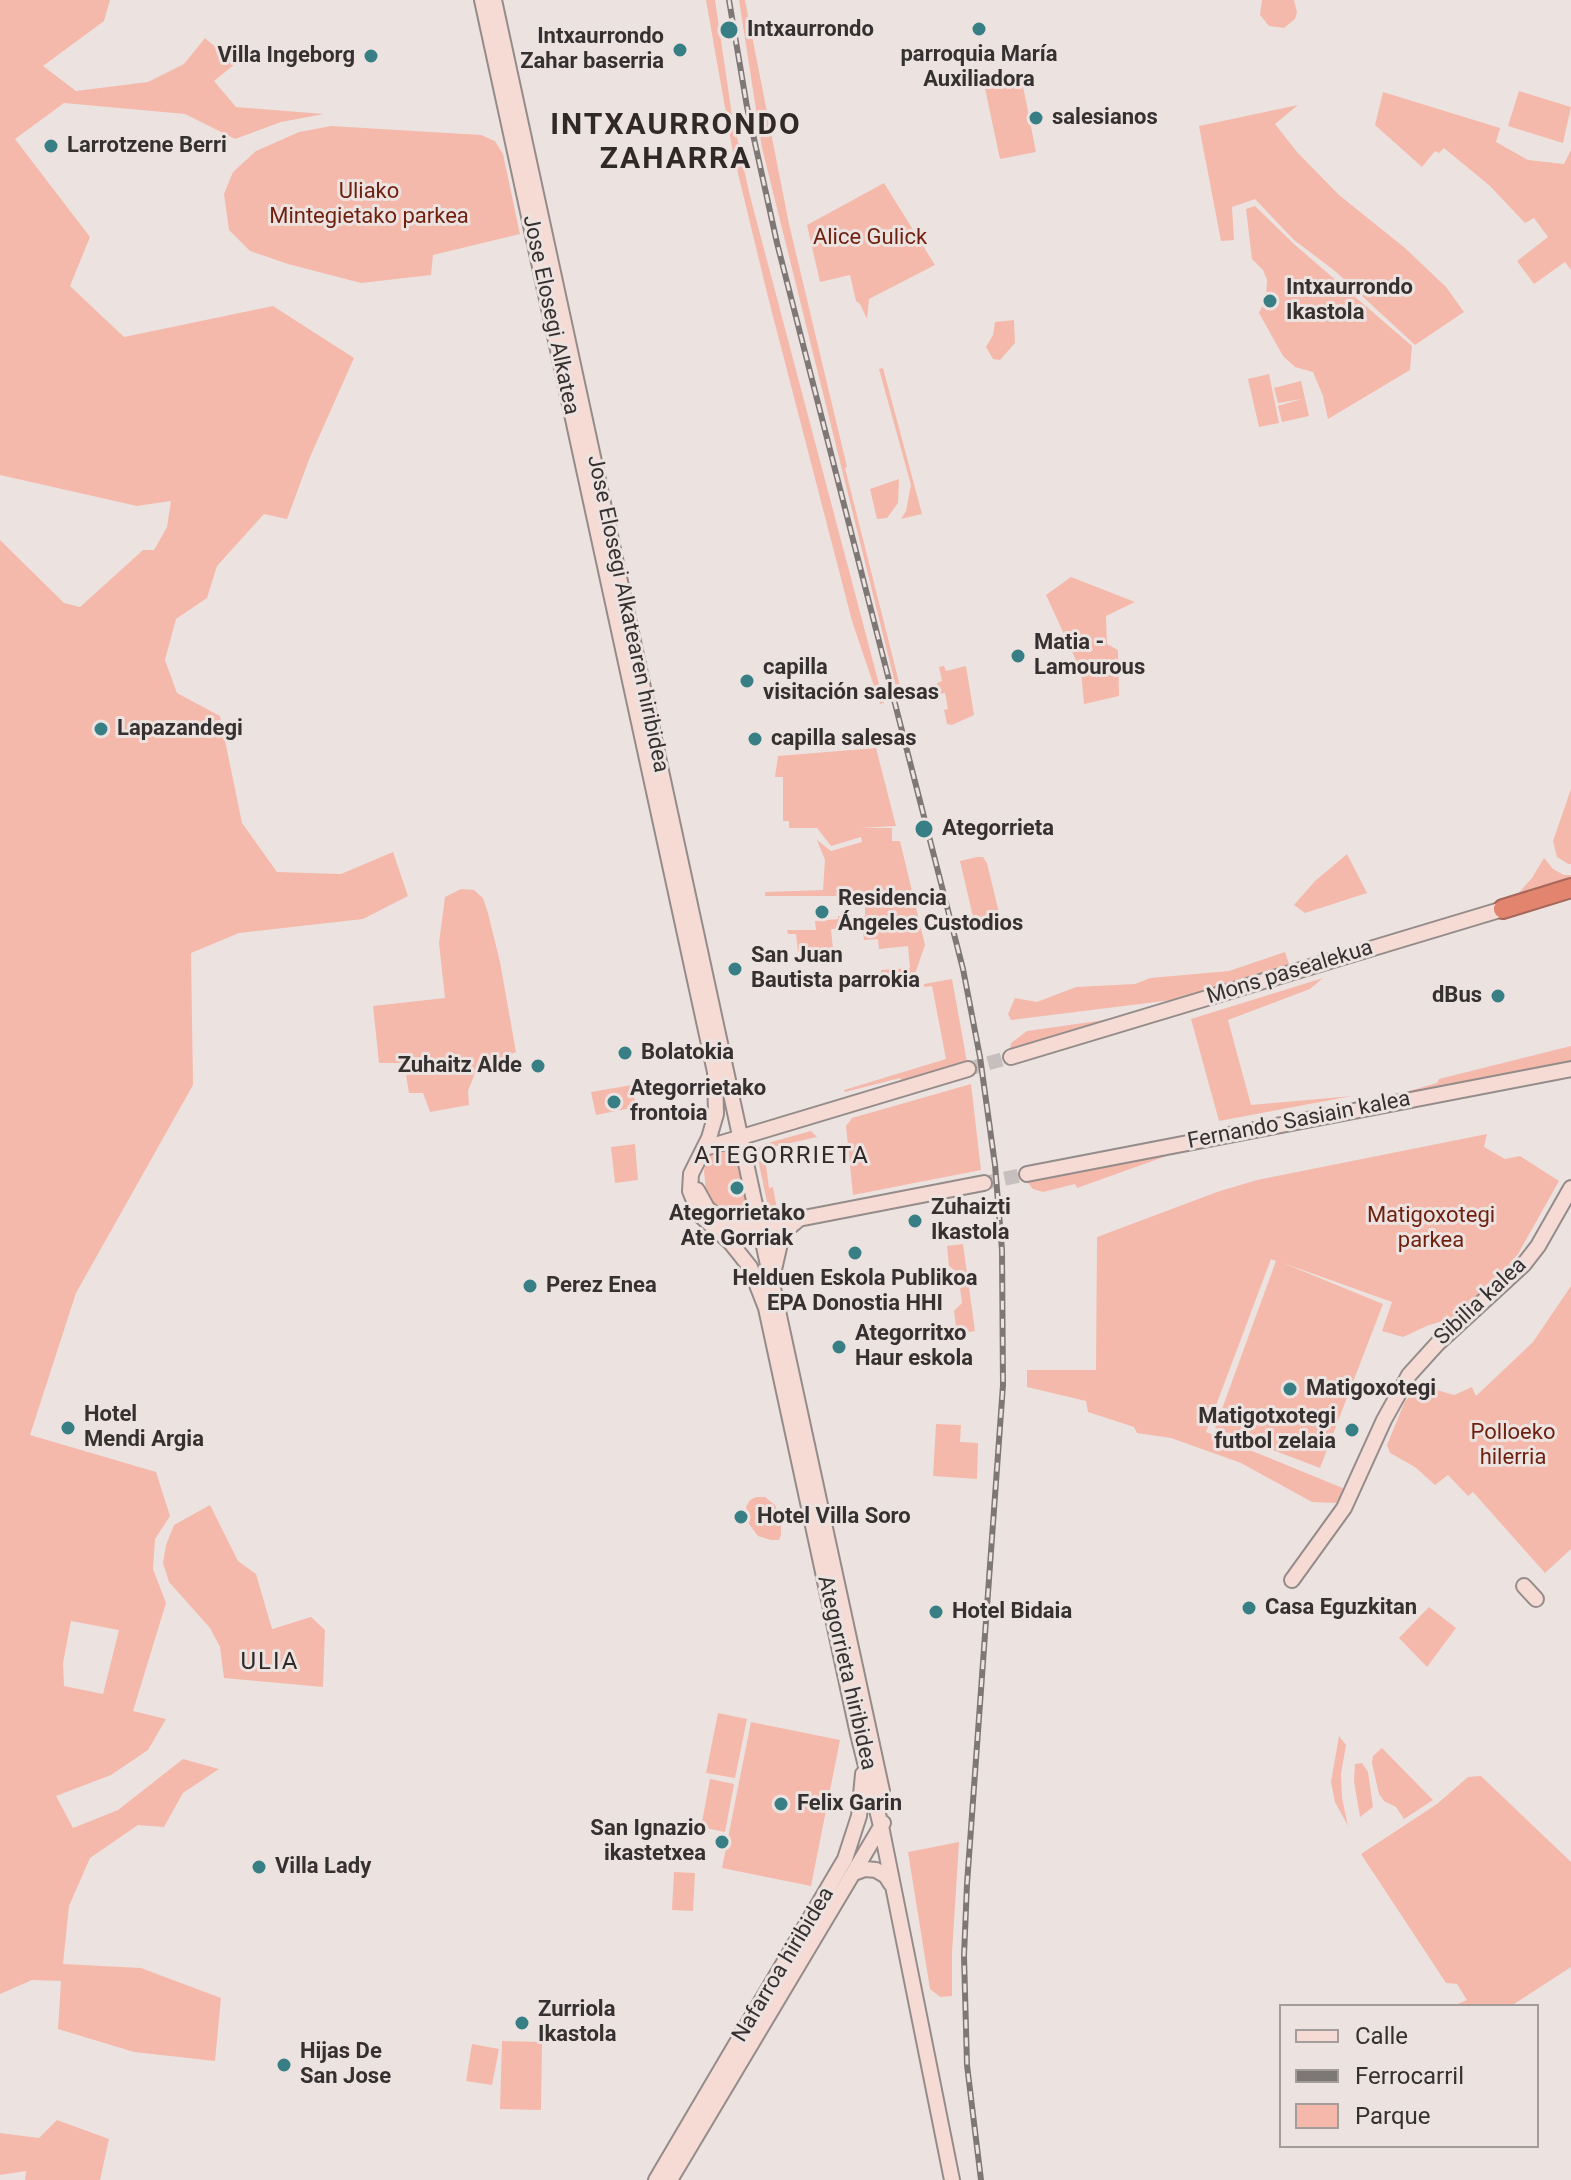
<!DOCTYPE html>
<html>
<head>
<meta charset="utf-8">
<style>
  body { margin:0 }
  #map { position:relative; width:1571px; height:2180px; overflow:hidden; background:#ece3e1; font-family:Roboto,sans-serif }
  canvas { display:block }
  .legend { position:absolute; left:1279px; top:2004px; width:260px; height:144px; box-sizing:border-box; background:#ece3e1; border:2px solid #a39c9b; margin:0; padding:10px 14px; list-style:none; font-size:24px; color:#353131 }
  .legend li { display:flex; align-items:center; gap:16px; height:40px }
  .legend b { width:40px; border:2px solid #a39c9b }
</style>
</head>
<body>
<div id="map">
<canvas width="1571" height="2180"></canvas>
<ul class="legend">
<li><b style="height:10px;background:#f6dad4"></b>Calle</li>
<li><b style="height:10px;background:#7d7776"></b>Ferrocarril</li>
<li><b style="height:22px;background:#f4b9ab"></b>Parque</li>
</ul>
</div>
<script>
const ctx = document.querySelector('canvas').getContext('2d');
ctx.lineJoin = 'round';
function paint(path, color) { ctx.fillStyle = color; ctx.fill(path, 'evenodd'); }
const poly = rows => new Path2D(rows.map(r => 'M' + r).join(''));
function strokePath(path, color, width, dash) { ctx.strokeStyle = color; ctx.lineWidth = width; ctx.lineCap = dash ? 'butt' : 'round'; ctx.setLineDash(dash || []); ctx.stroke(path); }
function drawText(font, color, halo, rows, align = 'center') {
  ctx.font = font + ' Roboto,sans-serif'; ctx.lineWidth = 6; ctx.setLineDash([]); ctx.textBaseline = 'middle'; ctx.strokeStyle = halo; ctx.fillStyle = color; for (const [text, x, y, turn = 0] of rows) {
    ctx.save(); ctx.translate(x, y); ctx.rotate((+turn || 0) * Math.PI / 180); ctx.textAlign = isNaN(turn) ? turn : align; if (halo) ctx.strokeText(text, 0, 0); ctx.fillText(text, 0, 0); ctx.restore();
  }
}
paint(poly([
  [0,0,110,0,104,21,43,66,76,91,148,82,184,64,205,38,235,64,214,81,236,107,324,114,281,122,235,139,185,114,64,103,15,139,90,237,70,286,124,337,273,306,354,358,310,457,287,519,264,514,217,566,207,598,176,619,165,660,177,693,220,716,242,823,277,872,341,874,393,852,408,896,363,919,239,933,191,953,193,1085,76,1293,30,1435,156,1472,170,1516,155,1539,153,1569,166,1603,133,1711,166,1719,148,1750,111,1775,56,1796,73,1828,118,1810,183,1759,219,1769,183,1793,164,1827,138,1825,90,1858,69,1906,63,1964,141,1968,221,1998,215,2061,134,2052,58,2029,61,1981,32,1980,0,1994,0,540,64,603,80,607,143,550,154,550,167,527,171,501,137,506,0,475],
  [71,1621,119,1630,103,1694,64,1686,63,1663],
  [706,0,715,0,732,115,750,196,884,703,880,704,852,621,768,297,733,153],
  [739,0,745,0,789,224,847,467,845,468,903,698,899,699,762,148],
  [1262,0,1294,0,1297,12,1295,19,1284,28,1269,26,1260,15],
  [1012,79,1013,83,1022,81,1036,152,1000,159,984,84],
  [1519,91,1571,107,1563,143,1508,126],
  [1383,92,1500,128,1496,142,1528,160,1564,164,1571,150,1571,270,1565,262,1534,284,1517,261,1548,237,1534,218,1525,223,1490,186,1444,148,1439,153,1435,151,1422,167,1375,125],
  [1298,105,1275,124,1297,152,1339,195,1405,248,1446,287,1464,312,1415,345,1335,271,1294,240,1255,199,1232,207,1234,240,1221,241,1199,126],
  [331,126,481,135,495,141,503,154,520,234,433,255,431,275,361,283,288,264,250,251,229,230,224,194,233,172,256,151,299,132],
  [884,183,935,265,869,299,867,319,860,304,856,301,850,275,820,282,807,225],
  [1255,206,1294,244,1412,346,1410,370,1328,419,1323,396,1313,372,1295,367,1283,356,1259,313,1266,298,1267,280,1263,270,1252,259,1246,209],
  [1014,320,1015,343,1000,360,993,359,986,347,993,335,995,322],
  [883,368,922,514,901,519,906,511,911,485,879,369],
  [1269,374,1279,423,1259,427,1248,379],
  [1301,381,1309,416,1282,422,1278,406,1302,399,1278,403,1274,388],
  [899,479,898,503,887,518,877,519,870,489],
  [1071,577,1135,602,1106,616,1107,644,1118,650,1119,696,1084,704,1081,671,1046,595],
  [944,666,946,671,966,666,974,715,952,725,947,724,944,710,948,709,945,693,939,694,937,683,942,681,939,667],
  [876,748,896,826,861,828,892,828,892,841,900,841,925,945,915,974,881,978,881,970,910,968,908,946,879,949,878,939,864,940,862,927,831,929,833,949,798,952,796,934,788,934,787,930,816,930,815,921,838,919,838,916,865,916,865,896,765,896,765,892,823,890,825,860,817,840,831,851,862,842,861,837,831,846,817,828,789,828,789,821,783,821,783,777,775,777,778,756],
  [1571,789,1571,864,1568,864,1557,857,1553,841],
  [1347,854,1367,893,1305,913,1294,905,1315,881],
  [977,857,983,857,987,863,1001,921,974,921,960,861],
  [1544,858,1553,869,1564,875,1571,875,1571,881,1514,898,1532,878],
  [461,889,474,890,483,898,488,913,500,962,516,1052,477,1068,468,1091,469,1105,430,1112,423,1093,409,1093,404,1063,379,1063,373,1006,445,998,439,943,445,897],
  [1285,952,1290,967,1172,1000,1011,1020,1008,1014,1015,998,1037,1002,1076,987,1135,984,1150,978,1229,971],
  [1323,978,1310,989,1228,1020,1251,1105,1352,1096,1219,1121,1191,1019],
  [952,979,967,1062,902,1082,900,1078,845,1092,844,1090,946,1059,932,986,924,987,924,984],
  [1112,1019,1010,1051,1011,1043,1027,1031],
  [1571,1046,1571,1063,1415,1093,1402,1093,1437,1083,1439,1079],
  [971,1084,981,1170,853,1195,846,1126,852,1118],
  [632,1085,636,1107,596,1115,591,1092],
  [811,1131,817,1137,764,1149,769,1188,773,1187,777,1209,769,1211,756,1150,764,1144],
  [1487,1134,1484,1147,1505,1159,1520,1156,1559,1181,1518,1254,1485,1291,1451,1319,1429,1325,1403,1337,1382,1331,1392,1302,1283,1263,1383,1304,1320,1468,1215,1428,1276,1261,1271,1259,1206,1432,1345,1489,1336,1503,1312,1502,1241,1463,1171,1438,1137,1433,1134,1427,1088,1412,1086,1401,1027,1387,1027,1370,1096,1370,1097,1237,1217,1192,1257,1180],
  [635,1144,638,1180,615,1183,611,1147],
  [733,1146,735,1147,752,1219,750,1223,739,1222,718,1211,706,1192,704,1171,706,1158,711,1153],
  [1175,1153,1077,1188,1075,1184,1043,1192,1033,1189,1027,1182],
  [963,1244,975,1331,957,1334,954,1311,962,1303,958,1273,949,1266,947,1246],
  [1571,1286,1571,1549,1545,1573,1473,1492,1468,1496,1448,1475,1435,1485,1415,1467,1390,1453,1387,1445,1405,1401,1413,1394,1430,1388,1454,1395,1472,1387,1476,1396,1533,1342],
  [936,1424,961,1425,960,1442,978,1443,977,1479,933,1476],
  [756,1497,765,1497,775,1505,781,1522,781,1535,779,1540,771,1540,758,1536,749,1524,746,1507,750,1500],
  [210,1505,238,1561,256,1574,272,1629,311,1617,325,1630,323,1687,224,1678,220,1647,210,1628,169,1582,163,1563,166,1545,174,1525],
  [1429,1607,1456,1628,1427,1667,1399,1638],
  [718,1713,747,1719,735,1778,706,1773],
  [751,1722,840,1740,811,1886,722,1868],
  [1339,1736,1346,1745,1341,1774,1342,1798,1348,1826,1335,1802,1331,1782],
  [1382,1748,1433,1800,1404,1819,1396,1807,1384,1801,1379,1794,1372,1763,1373,1756],
  [1362,1763,1368,1772,1373,1807,1360,1817,1354,1781,1355,1764],
  [1481,1776,1571,1862,1571,1967,1511,2006,1453,2006,1467,2000,1457,1984,1446,1983,1361,1854,1437,1804,1468,1777],
  [710,1779,734,1784,725,1832,701,1827],
  [959,1842,952,1953,952,1996,940,1997,930,1989,908,1852],
  [674,1872,695,1873,693,1911,672,1910],
  [502,2041,542,2042,541,2110,500,2109],
  [472,2044,499,2049,492,2085,466,2081],
  [57,2120,109,2139,100,2180,25,2180,26,2171,0,2175,0,2133,39,2138]
]), '#f4b9ab');
strokePath(poly([
  [968,1069,1011,1057],
  [984,1183,1027,1174]
]), '#c7bfbe', 14, [14, 7]);
const secondary = poly([
  [482,0,715,1072,716,1114,709,1138,691,1174,690,1191,700,1215,730,1242,750,1267,766,1308,858,1734,881,1826,952,2180],
  [494,0,882,1791],
  [1011,1057,1503,909,1512,908],
  [705,1148,968,1069],
  [1027,1174,1571,1069],
  [697,1190,707,1208,720,1219,735,1226,752,1228,984,1183],
  [773,1274,781,1239,787,1229,799,1219],
  [1292,1580,1344,1508,1384,1420,1409,1375,1438,1343,1524,1264,1538,1246,1571,1188],
  [1524,1586,1536,1599],
  [854,1873,865,1869,876,1870,886,1876,891,1884],
  [656,2180,845,1859,859,1816,863,1774],
  [670,2180,883,1823]
]);
const highway = poly([
  [1503,909,1571,888]
]);
strokePath(secondary, '#948c8a', 18);
strokePath(highway, '#a56759', 22);
strokePath(secondary, '#f6dad4', 14);
strokePath(highway, '#e2846e', 18);
const rail = poly([
  [729,0,747,107,777,243,963,969,980,1057,995,1165,1002,1250,1003,1385,967,1884,964,1956,967,2065,981,2180]
]);
strokePath(rail, '#7d7776', 6);
strokePath(rail, '#ece3e1', 3, [9]);
for (const [x, y, r, color] of [
  [979,29,8,"#377f84"],
  [729,30,10,"#377f84"],
  [680,50,8,"#377f84"],
  [371,56,8,"#377f84"],
  [1036,118,8,"#377f84"],
  [51,146,8,"#377f84"],
  [1270,301,8,"#377f84"],
  [1018,656,8,"#377f84"],
  [747,681,8,"#377f84"],
  [101,729,8,"#377f84"],
  [755,739,8,"#377f84"],
  [924,829,10,"#377f84"],
  [822,912,8,"#377f84"],
  [735,969,8,"#377f84"],
  [1498,996,8,"#377f84"],
  [625,1053,8,"#377f84"],
  [538,1066,8,"#377f84"],
  [614,1102,8,"#377f84"],
  [737,1188,8,"#377f84"],
  [915,1221,8,"#377f84"],
  [855,1253,8,"#377f84"],
  [530,1286,8,"#377f84"],
  [839,1347,8,"#377f84"],
  [1290,1389,8,"#377f84"],
  [68,1428,8,"#377f84"],
  [1352,1430,8,"#377f84"],
  [741,1517,8,"#377f84"],
  [1249,1608,8,"#377f84"],
  [936,1612,8,"#377f84"],
  [781,1804,8,"#377f84"],
  [722,1842,8,"#377f84"],
  [259,1867,8,"#377f84"],
  [522,2023,8,"#377f84"],
  [284,2065,8,"#377f84"]
]) { const dot = new Path2D(); dot.arc(x, y, r, 0, 2 * Math.PI); ctx.fillStyle = color; ctx.fill(dot); strokePath(dot, '#ece3e1', 3); }
drawText('bold 22px', '#353131', '#ece3e1', [
  ["Intxaurrondo",747,30],
  ["Intxaurrondo",664,37,"right"],
  ["Zahar baserria",664,62,"right"],
  ["parroquia María",979,55,"center"],
  ["Auxiliadora",979,80,"center"],
  ["Villa Ingeborg",355,56,"right"],
  ["salesianos",1052,118],
  ["Larrotzene Berri",67,146],
  ["Intxaurrondo",1286,288],
  ["Ikastola",1286,313],
  ["Matia -",1034,643],
  ["Lamourous",1034,668],
  ["capilla",763,668],
  ["visitación salesas",763,693],
  ["Lapazandegi",117,729],
  ["capilla salesas",771,739],
  ["Ategorrieta",942,829],
  ["Residencia",838,899],
  ["Ángeles Custodios",838,924],
  ["San Juan",751,956],
  ["Bautista parrokia",751,981],
  ["dBus",1482,996,"right"],
  ["Bolatokia",641,1053],
  ["Zuhaitz Alde",522,1066,"right"],
  ["Ategorrietako",630,1089],
  ["frontoia",630,1114],
  ["Zuhaizti",931,1208],
  ["Ikastola",931,1233],
  ["Ategorrietako",737,1214,"center"],
  ["Ate Gorriak",737,1239,"center"],
  ["Helduen Eskola Publikoa",855,1279,"center"],
  ["EPA Donostia HHI",855,1304,"center"],
  ["Perez Enea",546,1286],
  ["Ategorritxo",855,1334],
  ["Haur eskola",855,1359],
  ["Matigoxotegi",1306,1389],
  ["Hotel",84,1415],
  ["Mendi Argia",84,1440],
  ["Matigotxotegi",1336,1417,"right"],
  ["futbol zelaia",1336,1442,"right"],
  ["Hotel Villa Soro",757,1517],
  ["Casa Eguzkitan",1265,1608],
  ["Hotel Bidaia",952,1612],
  ["Felix Garin",797,1804],
  ["San Ignazio",706,1829,"right"],
  ["ikastetxea",706,1854,"right"],
  ["Villa Lady",275,1867],
  ["Zurriola",538,2010],
  ["Ikastola",538,2035],
  ["Hijas De",300,2052],
  ["San Jose",300,2077]
], 'left');
drawText('22px', '#6e1f0d', '#ece3e1', [
  ["Uliako",369,192],
  ["Mintegietako parkea",369,217],
  ["Alice Gulick",870,238],
  ["Matigoxotegi",1431,1216],
  ["parkea",1431,1241],
  ["Polloeko",1513,1433],
  ["hilerria",1513,1458]
]);
drawText('22px', '#353131', '#ece3e1', [
  ["Jose Elosegi Alkatea",550,315,78],
  ["Jose Elosegi Alkatearen hiribidea",627,614,78],
  ["Mons pasealekua",1290,973,-17],
  ["Fernando Sasiain kalea",1299,1121,-11],
  ["Sibilia kalea",1481,1302,-43],
  ["Ategorrieta hiribidea",846,1673,77],
  ["Nafarroa hiribidea",784,1965,-59]
]);
ctx.letterSpacing = '2px';
drawText('24px', '#2f2928', '#ece3e1', [
  ["ATEGORRIETA",782,1157],
  ["ULIA",270,1663]
]);
ctx.letterSpacing = '0px';
ctx.letterSpacing = '2px';
drawText('bold 30px', '#2f2928', '#ece3e1', [
  ["INTXAURRONDO",676,126],
  ["ZAHARRA",676,160]
]);
ctx.letterSpacing = '0px';
</script>
</body>
</html>
